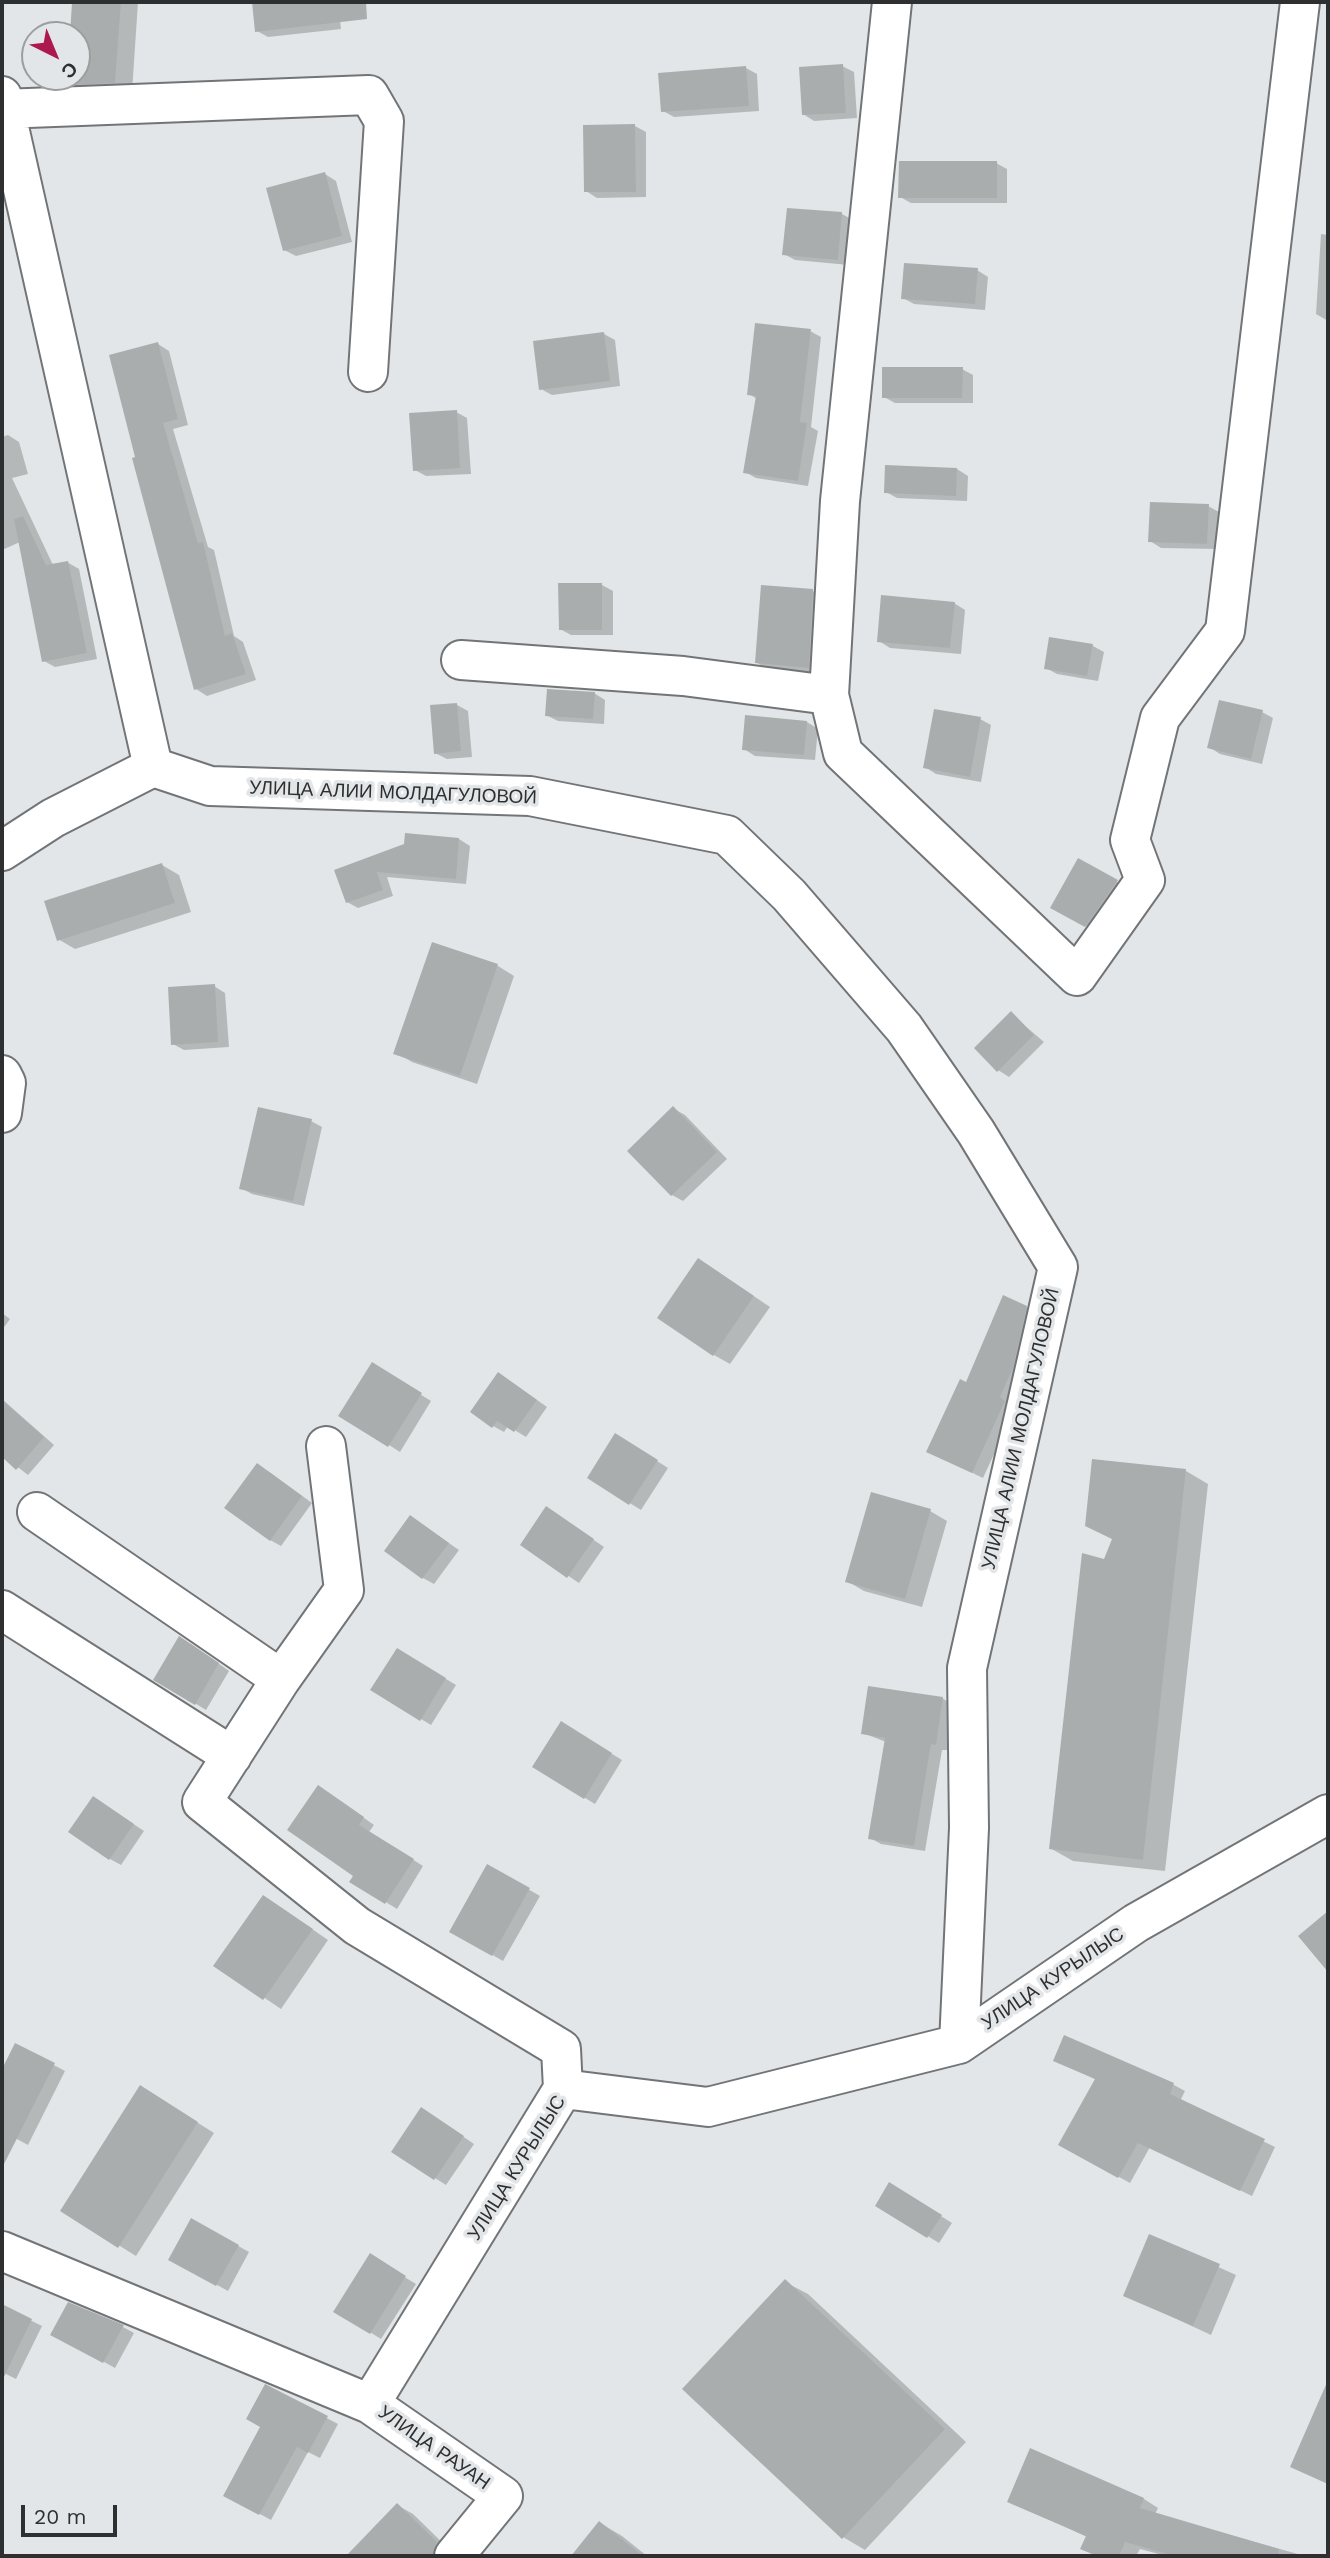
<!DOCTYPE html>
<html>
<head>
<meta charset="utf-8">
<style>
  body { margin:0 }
  #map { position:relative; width:1330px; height:2558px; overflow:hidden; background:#e3e6e8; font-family:"Work Sans",sans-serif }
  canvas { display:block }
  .frame { position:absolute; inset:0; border:4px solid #2e2f30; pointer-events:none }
  .north { position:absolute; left:21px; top:21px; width:70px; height:70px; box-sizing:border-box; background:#e3e6e8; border:2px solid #9b9d9e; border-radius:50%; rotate:137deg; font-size:19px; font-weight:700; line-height:28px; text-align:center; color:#2e2f30 }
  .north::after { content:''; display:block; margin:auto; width:24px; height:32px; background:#ab194e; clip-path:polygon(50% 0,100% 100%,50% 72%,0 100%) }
  .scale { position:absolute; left:21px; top:2505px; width:96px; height:32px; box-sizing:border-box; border:4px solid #2e2f30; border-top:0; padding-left:9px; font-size:21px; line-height:24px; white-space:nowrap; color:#2e2f30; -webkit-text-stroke:5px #e3e6e8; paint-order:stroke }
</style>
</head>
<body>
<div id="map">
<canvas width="1330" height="2558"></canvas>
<div class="frame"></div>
<div class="north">С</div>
<div class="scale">20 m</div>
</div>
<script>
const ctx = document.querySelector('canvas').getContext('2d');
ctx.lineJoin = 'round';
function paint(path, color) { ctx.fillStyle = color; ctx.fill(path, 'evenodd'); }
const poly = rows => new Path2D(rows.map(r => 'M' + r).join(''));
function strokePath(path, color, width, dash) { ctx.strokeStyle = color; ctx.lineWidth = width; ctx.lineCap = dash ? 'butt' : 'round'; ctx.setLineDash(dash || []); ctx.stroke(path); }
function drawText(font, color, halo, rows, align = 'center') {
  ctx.font = font + ' "Work Sans",sans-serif'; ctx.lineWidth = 7; ctx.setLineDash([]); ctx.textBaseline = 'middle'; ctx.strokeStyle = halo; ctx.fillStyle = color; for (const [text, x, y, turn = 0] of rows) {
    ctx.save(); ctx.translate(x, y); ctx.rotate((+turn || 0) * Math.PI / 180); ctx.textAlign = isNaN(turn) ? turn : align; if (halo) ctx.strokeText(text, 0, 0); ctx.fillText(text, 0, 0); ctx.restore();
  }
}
paint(poly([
  [74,2,138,2,132,92,85,93,69,84,69,77,77,77,77,35,72,35],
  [254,2,338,2,341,29,268,37,257,31],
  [842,66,854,72,857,118,814,121,803,114],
  [746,68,757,74,759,111,674,117,663,111],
  [635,126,646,132,646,197,597,198,586,191],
  [996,163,1007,169,1007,203,911,203,900,197],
  [325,174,336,181,352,242,296,256,284,250],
  [788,210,842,214,853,220,849,265,795,260,784,254],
  [1321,234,1328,235,1328,321,1316,314],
  [977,270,988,277,985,310,914,304,903,298],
  [810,331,821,337,811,427,818,431,808,486,756,478,745,472,757,399,749,394],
  [604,334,615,340,620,386,552,395,541,389],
  [158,344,169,351,188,425,173,429,208,547,214,550,234,636,243,642,256,680,207,696,196,689,137,458],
  [962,369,973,375,973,403,895,403,884,397],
  [456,412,467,418,471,474,426,476,415,470],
  [8,435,19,442,28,474,12,478,53,565,67,562,79,569,97,659,55,667,44,661,20,542,2,550,2,437],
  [957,469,968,476,967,501,897,498,886,492],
  [1208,506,1219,512,1218,549,1161,548,1150,541],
  [602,585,613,591,613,635,571,635,560,629],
  [813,591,824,597,819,674,767,669,756,662],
  [954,603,965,610,961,654,890,648,879,641],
  [1093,646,1104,652,1098,681,1057,674,1046,668],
  [594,693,605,700,604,724,558,721,546,715],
  [457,705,468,711,472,757,447,759,435,753],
  [1262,712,1273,718,1262,764,1220,754,1209,747],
  [980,719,991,725,981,782,936,774,925,767],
  [807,722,818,729,815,760,755,756,744,749],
  [459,839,470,846,466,884,387,877,393,896,358,908,347,902,336,871],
  [1079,860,1128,888,1097,932,1053,907],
  [162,865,179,875,191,912,75,949,58,939],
  [433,944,498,966,514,976,477,1084,412,1062,396,1053],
  [214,986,225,993,229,1047,184,1050,173,1044],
  [1011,1014,1044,1042,1009,1077,998,1070],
  [674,1109,685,1115,727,1159,683,1201,672,1195],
  [311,1121,322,1127,304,1206,252,1194,241,1188],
  [715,1270,770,1307,730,1364,714,1355],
  [1026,1307,1037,1314,1015,1409,983,1478,939,1457,967,1384],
  [2,1313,10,1319,2,1330],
  [383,1371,431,1401,400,1452,389,1445],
  [510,1381,547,1407,526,1437,508,1426,504,1432,493,1426],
  [2,1399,54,1445,28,1475,2,1455],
  [627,1442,668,1468,641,1510,589,1478],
  [1094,1461,1186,1471,1208,1484,1165,1871,1073,1861,1050,1848,1105,1561,1114,1540,1087,1525],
  [268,1471,312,1503,281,1546,270,1540],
  [930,1511,947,1521,922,1607,864,1591,847,1581],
  [558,1515,604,1547,579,1583,522,1545],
  [411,1517,459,1550,434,1584,423,1578],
  [191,1644,229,1671,206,1710,156,1679],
  [398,1650,456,1685,431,1725,373,1690],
  [942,1698,953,1705,947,1750,942,1750,925,1851,881,1844,870,1838,886,1742,863,1733],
  [561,1723,622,1760,595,1804,534,1767],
  [330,1794,374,1825,369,1832,423,1866,397,1909,352,1881,356,1875],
  [105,1805,144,1831,121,1865,110,1859],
  [488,1866,540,1896,503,1961,451,1931],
  [280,1907,328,1940,281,2009,216,1965],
  [1065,2038,1174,2085,1185,2091,1180,2101,1275,2147,1252,2196,1150,2147,1130,2183,1061,2145,1097,2080,1055,2060],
  [16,2045,65,2071,28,2145,2,2131,2,2073],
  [157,2097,214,2133,136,2256,62,2210],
  [433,2116,474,2144,446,2185,394,2152],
  [901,2191,952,2223,939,2243,877,2205],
  [192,2220,249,2252,228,2291,170,2259],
  [1150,2236,1236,2275,1211,2335,1125,2295],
  [370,2256,416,2284,381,2339,336,2311],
  [785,2282,808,2294,966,2442,865,2550,843,2537],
  [2,2306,42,2326,16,2379,2,2372],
  [123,2327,134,2333,115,2368,53,2334],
  [1328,2385,1328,2484,1292,2467],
  [266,2386,338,2424,320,2458,308,2452,271,2520,225,2495,263,2427],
  [1031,2451,1144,2499,1158,2508,1155,2514,1305,2556,1166,2556,1140,2549,1136,2556,1096,2556,1082,2548,1087,2537,1010,2501],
  [397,2505,413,2514,452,2552,451,2556,348,2556],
  [600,2523,622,2536,647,2556,573,2556]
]), '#0003');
paint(poly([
  [72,2,121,2,115,83,67,85,67,77,77,77,77,35,70,35],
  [252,2,366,2,367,19,255,32],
  [843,64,846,113,802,115,799,67],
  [746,66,749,106,661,112,658,73],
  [635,124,636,192,584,192,583,125],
  [899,161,997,161,997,198,898,198],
  [325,172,342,236,283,251,266,188],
  [787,208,842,212,838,260,782,255],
  [904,263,978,268,975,304,901,299],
  [755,323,811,329,800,422,807,423,798,481,743,473,756,396,747,395],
  [604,332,610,381,539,390,533,341],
  [158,342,178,419,163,423,198,543,203,542,225,636,232,633,246,674,194,690,132,458,135,457,109,355],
  [882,367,963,367,962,398,882,398],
  [457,410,460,468,413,471,409,413],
  [885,465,957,468,956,496,884,493],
  [1150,502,1209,504,1207,544,1148,542],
  [23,516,46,565,68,561,87,653,42,662,14,519],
  [558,583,602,583,602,630,559,630],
  [761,585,813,589,809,668,755,663],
  [881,595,955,602,950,648,877,642],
  [1049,637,1093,644,1087,676,1044,669],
  [547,689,595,692,593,719,545,716],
  [1219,700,1263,710,1251,759,1207,748],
  [457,703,461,751,434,754,430,705],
  [934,709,981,717,970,777,923,768],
  [745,715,807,721,804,755,742,750],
  [405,833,459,838,456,879,377,872,383,890,346,903,334,870,404,844],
  [1078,858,1118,880,1085,927,1050,908],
  [162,863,175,903,57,941,44,901],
  [432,942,498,964,460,1076,393,1054],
  [215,984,218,1042,171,1045,168,987],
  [1011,1011,1034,1035,997,1072,974,1048],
  [673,1106,717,1152,671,1196,627,1151],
  [258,1107,312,1119,293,1201,239,1189],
  [698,1258,754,1296,713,1356,657,1318],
  [1003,1295,1027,1306,1013,1368,1000,1397,1005,1401,972,1473,926,1452,960,1379,966,1382],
  [372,1362,422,1393,388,1447,338,1416],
  [498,1372,537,1400,514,1432,497,1421,492,1428,470,1412],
  [2,1400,44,1437,16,1470,2,1457],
  [615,1433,658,1460,629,1505,587,1478],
  [1092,1459,1186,1469,1143,1860,1049,1849,1082,1553,1104,1559,1112,1539,1085,1526],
  [257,1463,302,1496,270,1541,224,1508],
  [871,1492,931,1509,905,1599,845,1582],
  [546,1506,594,1539,567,1578,520,1545],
  [410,1515,449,1543,422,1579,384,1551],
  [179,1636,219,1663,195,1705,153,1680],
  [397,1648,446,1678,420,1721,370,1690],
  [868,1686,943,1697,936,1745,931,1744,914,1846,868,1839,885,1738,861,1734],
  [561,1721,612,1753,584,1799,532,1767],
  [318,1785,364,1817,359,1825,414,1859,385,1904,349,1882,353,1876,287,1830],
  [93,1796,134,1824,109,1860,68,1832],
  [487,1864,530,1888,492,1956,449,1932],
  [263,1895,313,1929,263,2000,213,1966],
  [1328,1911,1328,1972,1298,1936],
  [1064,2035,1174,2083,1170,2094,1265,2139,1240,2191,1138,2143,1118,2178,1058,2145,1095,2079,1053,2061],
  [15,2043,55,2063,2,2168,2,2069],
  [140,2085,198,2122,118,2248,60,2211],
  [421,2107,464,2136,434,2180,391,2152],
  [889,2182,942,2215,927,2238,875,2206],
  [191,2218,239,2245,216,2286,168,2260],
  [1149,2234,1220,2264,1193,2326,1123,2296],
  [370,2253,406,2276,370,2334,333,2312],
  [785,2279,945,2429,842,2539,682,2389],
  [68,2302,124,2325,103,2363,50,2335],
  [2,2304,32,2319,2,2381],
  [1328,2380,1328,2484,1290,2467],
  [265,2384,328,2416,308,2453,297,2447,259,2515,223,2496,260,2427,246,2419],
  [1030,2448,1144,2498,1140,2508,1279,2549,1278,2556,1174,2556,1125,2542,1119,2556,1097,2556,1080,2549,1086,2536,1007,2502],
  [397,2503,437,2542,433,2556,346,2556],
  [599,2521,643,2556,571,2556]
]), '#aaadae');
const minor = poly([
  [2,96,153,767,53,818,2,851],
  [2,109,369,95,384,121,368,372],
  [461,660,683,676,829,695,840,501,892,2],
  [829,695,843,753,1077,976,1145,880,1130,840,1160,718,1225,631,1300,2],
  [153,767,210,786,530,796,727,835,789,895,904,1028,976,1132,1058,1267,967,1668,969,1828,959,2044],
  [2,1075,6,1083,2,1113],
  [326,1446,344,1590,281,1679,202,1802,357,1926,561,2049,563,2089],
  [37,1512,281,1679],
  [2,1610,232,1756],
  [2,2251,370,2404,563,2089,708,2107,959,2044,1136,1923,1328,1814],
  [370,2404,503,2496,454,2556]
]);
strokePath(minor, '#727577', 42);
strokePath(minor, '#fff', 38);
drawText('19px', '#2e2f30', '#e3e6e8', [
  ["УЛИЦА АЛИИ МОЛДАГУЛОВОЙ",393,793,2],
  ["УЛИЦА АЛИИ МОЛДАГУЛОВОЙ",1021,1429,-77],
  ["УЛИЦА КУРЫЛЫС",1053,1979,-34],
  ["УЛИЦА КУРЫЛЫС",517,2168,-58],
  ["УЛИЦА РАУАН",434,2448,35]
]);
</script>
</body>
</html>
